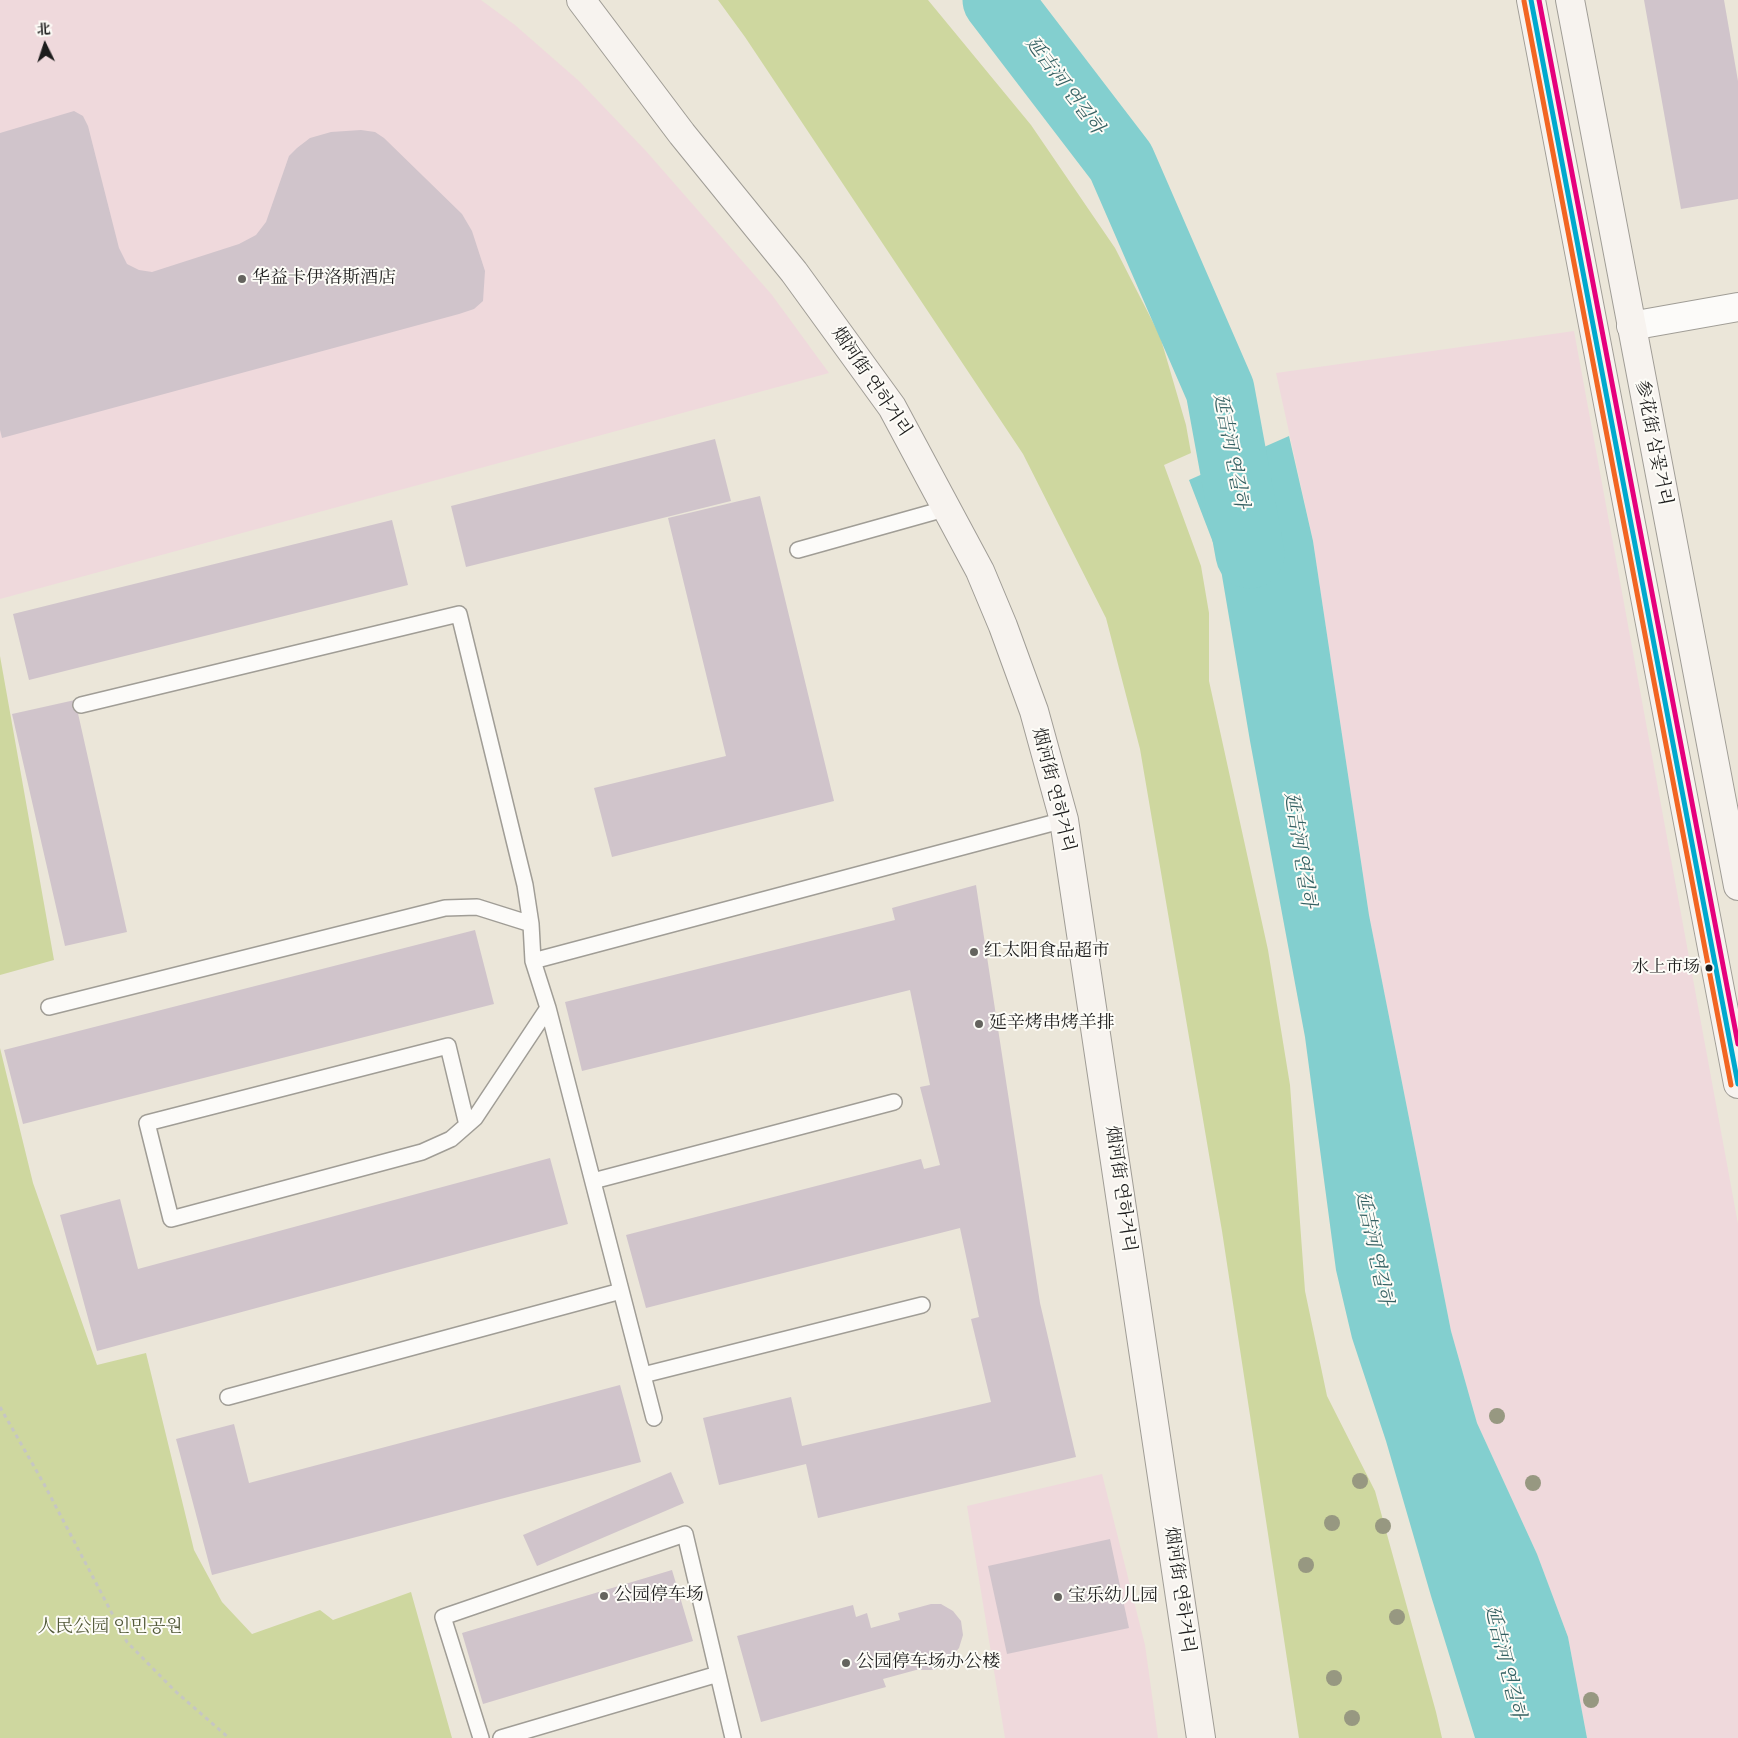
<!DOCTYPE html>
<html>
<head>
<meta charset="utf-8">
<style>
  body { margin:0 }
  #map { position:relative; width:1738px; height:1738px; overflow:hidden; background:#ebe6d9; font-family:"IM FELL French Canon","Noto Serif SC",serif }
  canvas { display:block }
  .north { position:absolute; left:20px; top:20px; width:50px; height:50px; -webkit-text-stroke:4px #fdfcf7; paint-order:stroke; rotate:356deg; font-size:14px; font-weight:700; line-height:20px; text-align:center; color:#1c1c1c }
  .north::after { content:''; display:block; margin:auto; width:18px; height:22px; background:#1c1c1c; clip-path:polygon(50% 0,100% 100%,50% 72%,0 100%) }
</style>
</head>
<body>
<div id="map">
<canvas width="1738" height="1738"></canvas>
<div class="north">北</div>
</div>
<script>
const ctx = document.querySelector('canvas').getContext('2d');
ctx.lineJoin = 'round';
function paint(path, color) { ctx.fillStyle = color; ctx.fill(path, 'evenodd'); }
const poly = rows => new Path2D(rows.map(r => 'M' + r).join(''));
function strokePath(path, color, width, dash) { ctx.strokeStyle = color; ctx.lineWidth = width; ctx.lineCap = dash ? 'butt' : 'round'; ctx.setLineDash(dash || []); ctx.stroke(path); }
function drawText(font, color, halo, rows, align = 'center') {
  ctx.font = font + ' "IM FELL French Canon","Noto Serif SC","Noto Serif KR",serif'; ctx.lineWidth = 4; ctx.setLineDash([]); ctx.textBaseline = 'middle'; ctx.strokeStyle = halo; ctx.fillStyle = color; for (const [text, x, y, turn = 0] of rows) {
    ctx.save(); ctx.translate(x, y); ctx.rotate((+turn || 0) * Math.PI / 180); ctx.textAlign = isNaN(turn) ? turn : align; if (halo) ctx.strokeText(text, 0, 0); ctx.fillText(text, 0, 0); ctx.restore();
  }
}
paint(poly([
  [0,0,481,0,515,25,579,81,646,151,772,295,829,373,0,599],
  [1574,331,1738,1224,1738,1738,1587,1738,1568,1637,1537,1554,1477,1423,1451,1331,1369,915,1313,541,1276,373],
  [1102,1474,1145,1645,1158,1738,1005,1738,967,1506]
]), '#efd9dc');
paint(poly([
  [718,0,928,0,1031,125,1115,248,1160,336,1186,425,1191,453,1164,465,1201,566,1209,613,1209,681,1268,950,1290,1085,1305,1291,1327,1396,1375,1491,1436,1712,1442,1738,1299,1738,1222,1231,1140,749,1106,618,1023,454,745,37],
  [0,656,54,960,0,975],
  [0,1048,33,1183,97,1365,146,1353,194,1550,222,1602,252,1634,320,1610,333,1620,411,1592,452,1738,0,1738]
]), '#ced79f');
paint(poly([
  [1289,436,1313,541,1369,915,1451,1331,1477,1423,1537,1554,1568,1637,1587,1738,1475,1738,1431,1596,1386,1441,1352,1338,1336,1270,1305,1037,1250,741,1219,558,1189,480]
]), '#83cfcf');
strokePath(poly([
  [997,0,1121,162,1220,390,1250,554]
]), '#83cfcf', 69);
paint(poly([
  [1644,0,1724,0,1738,81,1738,199,1681,209],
  [74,111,83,116,88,126,119,248,127,264,139,270,152,272,239,244,256,235,266,222,289,156,297,148,310,138,331,132,361,130,375,132,384,138,462,214,472,231,485,271,483,301,474,309,459,314,2,438,0,430,0,133],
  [715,439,731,501,466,567,451,506],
  [760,496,834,801,612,857,594,788,726,756,668,518],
  [392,520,408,585,29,680,13,614],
  [75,700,127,932,65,946,12,714],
  [976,885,1040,1303,1076,1457,818,1518,806,1464,719,1485,703,1418,791,1397,802,1446,991,1402,971,1319,979,1317,960,1228,646,1308,626,1235,921,1159,924,1169,940,1165,920,1087,930,1085,910,990,582,1071,565,1002,895,920,892,908],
  [475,930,494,1004,23,1124,4,1050],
  [550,1158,568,1224,97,1351,60,1215,120,1199,138,1269],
  [620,1385,641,1462,212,1575,176,1439,234,1424,249,1483],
  [671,1472,684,1503,537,1566,523,1535],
  [1110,1539,1129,1628,1007,1654,988,1566],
  [672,1570,693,1641,483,1704,462,1633],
  [931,1604,941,1604,953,1611,961,1621,963,1635,959,1648,944,1666,934,1670,916,1670,883,1679,886,1687,761,1722,737,1636,853,1605,856,1617,867,1613,871,1628,900,1620,898,1613]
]), '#d0c4cb');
const lane = poly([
  [798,550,948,508],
  [81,705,459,614,525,885,531,924,533,961,548,1008,654,1418],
  [533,961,1064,820],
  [49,1007,445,908,477,907,531,924],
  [467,1125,448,1046,147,1123,171,1219,422,1152,451,1139,475,1118,548,1008],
  [593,1181,894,1102],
  [643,1375,922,1305],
  [228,1397,621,1291],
  [481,1738,443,1617,685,1534,733,1738],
  [501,1738,718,1674]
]);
const street = poly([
  [1631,326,1738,307]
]);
const secondary = poly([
  [581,0,682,134,794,272,892,407,980,571,1003,626,1034,711,1064,820,1201,1738],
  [1531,0,1738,1084],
  [1570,0,1738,886]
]);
strokePath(lane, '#a09d96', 18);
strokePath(street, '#a09d96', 30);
strokePath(secondary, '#a09d96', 30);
strokePath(poly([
  [0,1407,44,1484,127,1642,175,1691,229,1738]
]), '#c6c6c3', 3, [4, 4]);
strokePath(lane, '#fcfbf9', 15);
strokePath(street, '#fcfbf9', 28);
strokePath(secondary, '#f7f3ef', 28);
strokePath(poly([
  [1531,0,1738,1084]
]), '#00a9ce', 5);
strokePath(poly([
  [1524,1,1731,1085]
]), '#f26522', 5);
strokePath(poly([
  [1539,0,1738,1044]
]), '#e5007d', 5);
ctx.fillStyle = '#979881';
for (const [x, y] of [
  [1497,1416],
  [1360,1481],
  [1533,1483],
  [1332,1523],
  [1383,1526],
  [1306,1565],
  [1397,1617],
  [1334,1678],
  [1591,1700],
  [1352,1718]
]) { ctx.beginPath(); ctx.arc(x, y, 8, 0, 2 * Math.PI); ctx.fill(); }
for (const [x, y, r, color] of [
  [242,279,5,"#64635e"],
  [974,952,5,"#64635e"],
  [1709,968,4.5,"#1c1c1c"],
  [979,1024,5,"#64635e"],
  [604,1596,5,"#64635e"],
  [1058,1597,5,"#64635e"],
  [846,1663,5,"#64635e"]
]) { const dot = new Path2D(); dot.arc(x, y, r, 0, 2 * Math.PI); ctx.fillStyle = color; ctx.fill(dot); strokePath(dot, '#fdfcf7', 2); }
drawText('17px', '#1c1c1c', '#fdfcf7', [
  ["水上市场",1700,968]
], 'right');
drawText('18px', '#1c1c1c', '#fdfcf7', [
  ["华益卡伊洛斯酒店",252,279],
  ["红太阳食品超市",984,952],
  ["延辛烤串烤羊排",989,1024],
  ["公园停车场",614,1596],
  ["宝乐幼儿园",1068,1597],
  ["公园停车场办公楼",856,1663]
], 'left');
drawText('18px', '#1c1c1c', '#fdfcf7', [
  ["烟河街 연하거리",871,382,56],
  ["参花街 삼꽃거리",1653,443,79],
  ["烟河街 연하거리",1053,790,76],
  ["烟河街 연하거리",1120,1189,82],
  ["烟河街 연하거리",1179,1590,82]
]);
drawText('18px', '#525939', '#fdfcf7', [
  ["人民公园 인민공원",110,1628]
]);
drawText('italic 19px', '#346062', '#fdfcf7', [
  ["延吉河 연길하",1064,86,53],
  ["延吉河 연길하",1230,451,79],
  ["延吉河 연길하",1299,850,81],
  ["延吉河 연길하",1373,1248,78],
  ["延吉河 연길하",1504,1662,76]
]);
</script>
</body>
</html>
